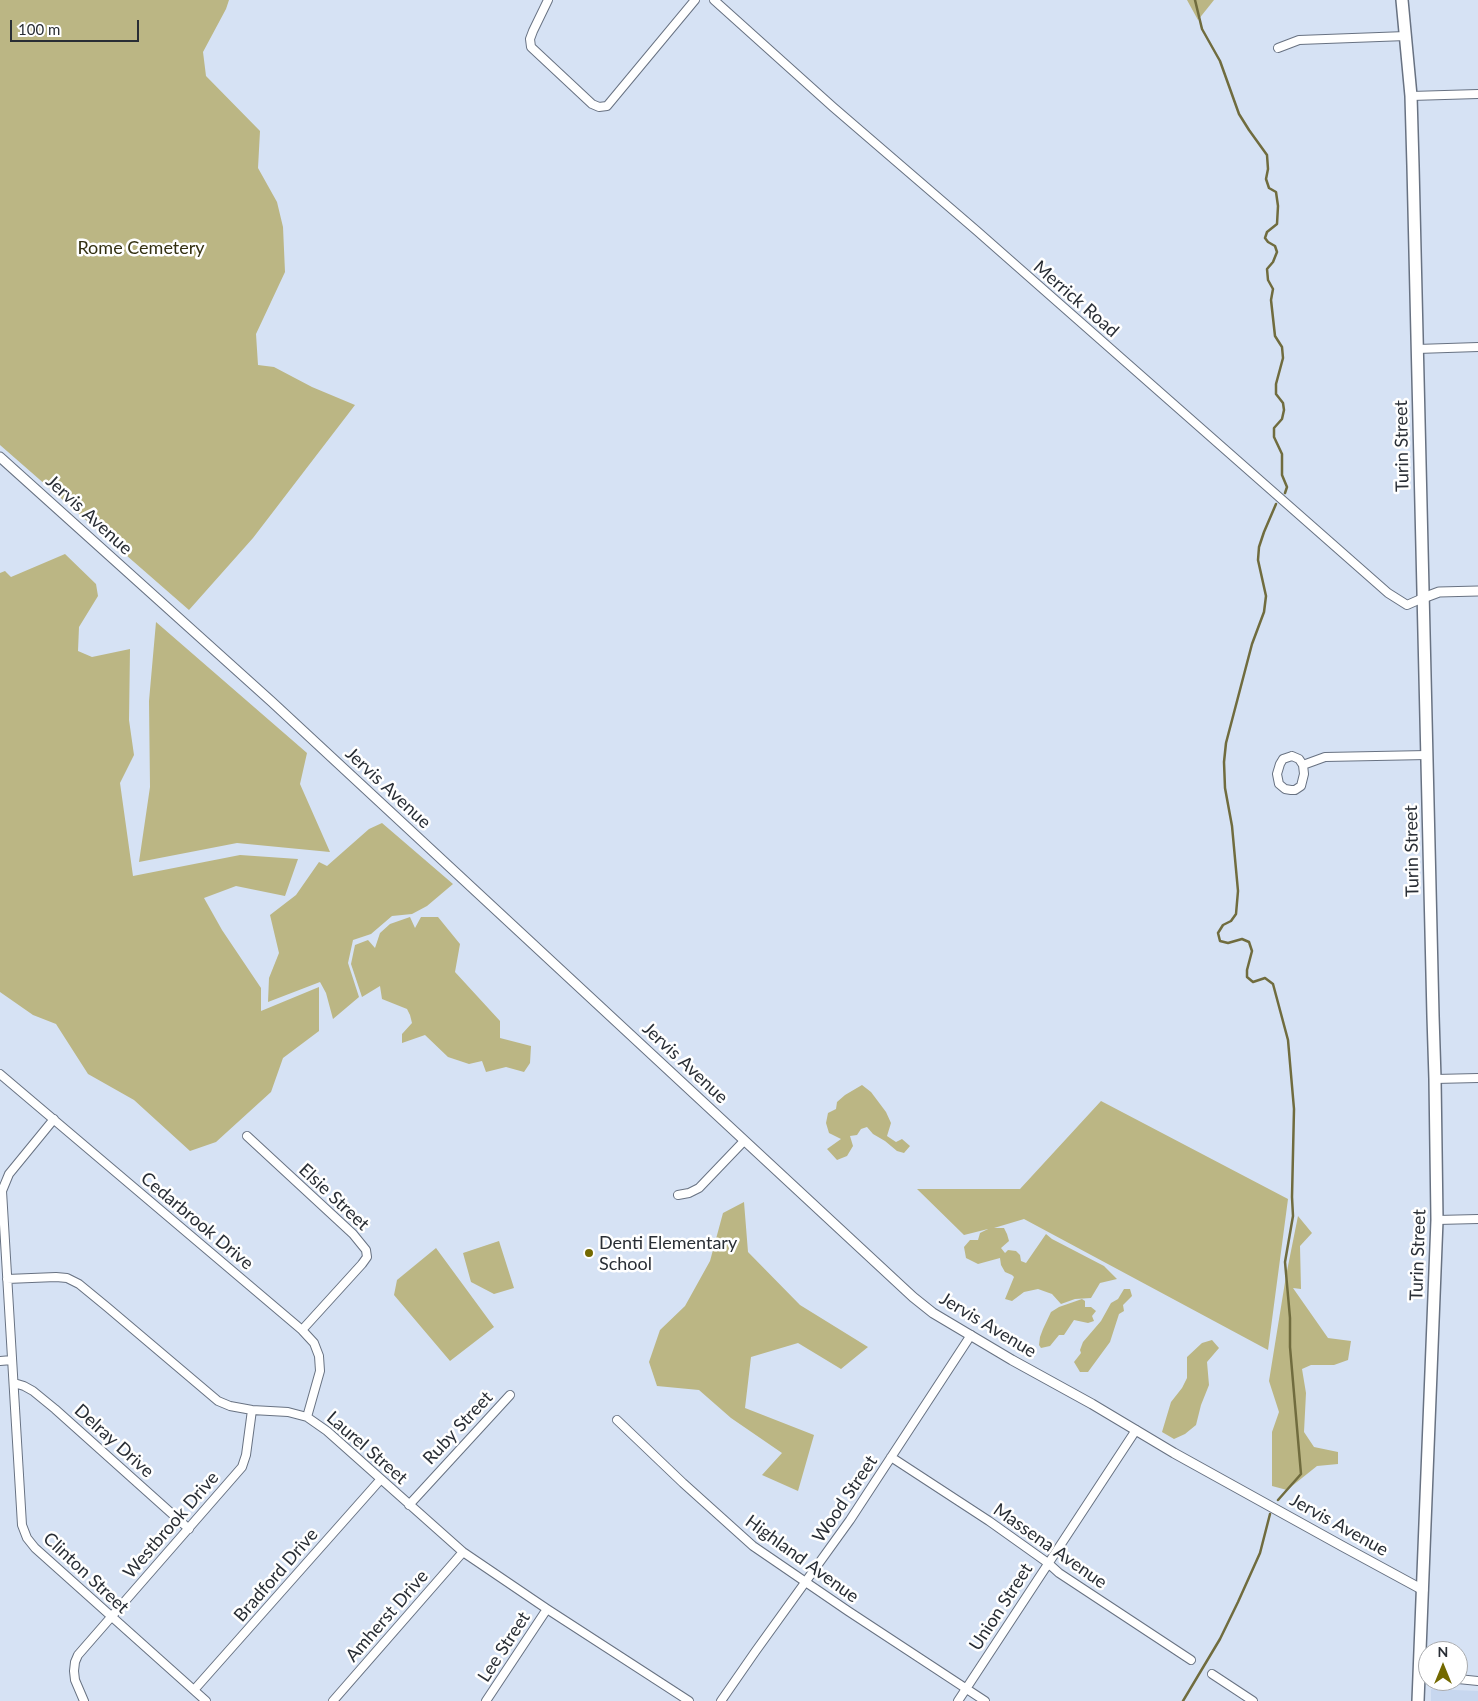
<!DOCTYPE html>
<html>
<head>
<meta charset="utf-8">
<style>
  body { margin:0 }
  #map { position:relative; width:1478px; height:1701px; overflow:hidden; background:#d6e2f4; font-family:Lato,sans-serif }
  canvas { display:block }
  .north { position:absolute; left:1418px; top:1641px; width:50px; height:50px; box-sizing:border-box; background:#fff; border:1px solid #a9abae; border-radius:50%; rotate:0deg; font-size:14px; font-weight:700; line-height:20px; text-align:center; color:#292e35 }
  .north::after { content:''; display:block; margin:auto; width:18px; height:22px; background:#736900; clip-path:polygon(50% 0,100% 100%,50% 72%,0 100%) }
  .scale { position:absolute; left:10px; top:20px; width:129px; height:22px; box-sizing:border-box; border:2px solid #292e35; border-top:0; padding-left:6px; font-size:15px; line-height:18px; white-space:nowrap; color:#292e35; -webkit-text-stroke:4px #fff; paint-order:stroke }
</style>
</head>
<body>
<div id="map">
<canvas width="1478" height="1701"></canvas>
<div class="north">N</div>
<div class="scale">100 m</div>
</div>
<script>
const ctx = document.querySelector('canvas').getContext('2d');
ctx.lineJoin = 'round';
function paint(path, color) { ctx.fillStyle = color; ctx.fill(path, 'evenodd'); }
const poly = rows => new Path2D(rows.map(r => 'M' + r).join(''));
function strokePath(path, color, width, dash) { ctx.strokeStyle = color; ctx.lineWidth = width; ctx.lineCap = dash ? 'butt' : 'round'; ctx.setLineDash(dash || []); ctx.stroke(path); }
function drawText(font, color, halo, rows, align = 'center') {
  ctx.font = font + ' Lato,sans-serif'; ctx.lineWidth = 5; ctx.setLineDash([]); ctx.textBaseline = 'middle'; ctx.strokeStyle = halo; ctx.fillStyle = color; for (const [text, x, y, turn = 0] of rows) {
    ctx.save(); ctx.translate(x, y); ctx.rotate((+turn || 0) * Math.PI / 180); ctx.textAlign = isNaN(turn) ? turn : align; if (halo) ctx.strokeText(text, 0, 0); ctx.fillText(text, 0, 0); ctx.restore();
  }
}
paint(poly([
  [1431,1689,1478,1691,1478,1701,1431,1701]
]), '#c7d7ef');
paint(poly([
  [0,0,229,0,226,9,203,52,206,76,260,131,258,168,277,202,283,227,285,272,256,334,258,365,274,367,312,387,355,405,253,538,189,610,0,445],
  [1187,0,1214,0,1198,20],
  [65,554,96,584,98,596,79,627,78,651,92,657,130,649,129,720,134,755,120,783,133,876,240,855,298,859,285,896,236,886,204,898,222,930,261,988,261,1011,319,987,319,1031,283,1058,271,1092,216,1142,190,1151,134,1100,88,1074,56,1024,33,1015,0,992,0,573,5,571,11,577],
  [156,622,307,753,300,784,330,852,237,843,139,862,150,787,149,701],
  [382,823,453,884,427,906,412,914,392,916,371,934,353,940,348,963,359,997,333,1019,326,993,320,982,268,1002,269,978,279,953,270,915,296,895,319,862,327,866,369,829],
  [410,917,415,928,421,917,438,917,460,944,455,972,500,1021,500,1038,531,1046,530,1063,524,1072,506,1067,486,1072,482,1061,469,1064,448,1057,425,1035,402,1043,402,1034,412,1023,410,1015,407,1009,382,999,380,986,362,997,351,964,355,945,368,940,375,948,380,933,390,924],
  [862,1085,871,1092,886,1112,891,1123,887,1136,896,1142,902,1139,910,1146,904,1153,897,1151,885,1141,873,1134,867,1127,861,1129,857,1135,850,1136,853,1146,847,1156,837,1160,827,1149,841,1139,829,1133,826,1123,828,1113,836,1109,837,1102,845,1095],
  [1101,1101,1288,1199,1268,1350,1024,1219,994,1228,1004,1228,1007,1234,1009,1241,1001,1248,1005,1253,1008,1250,1016,1251,1020,1255,1021,1261,1026,1263,1046,1234,1052,1239,1104,1266,1117,1279,1100,1283,1091,1298,1075,1299,1061,1304,1052,1294,1038,1289,1024,1292,1012,1301,1005,1299,1014,1277,1012,1275,1005,1272,1001,1265,1000,1258,978,1264,966,1258,964,1247,970,1240,978,1240,980,1233,988,1229,964,1235,917,1189,1020,1189],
  [744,1202,748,1252,800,1305,868,1347,841,1369,798,1343,751,1357,745,1408,814,1435,798,1491,762,1475,782,1453,731,1418,699,1390,657,1386,649,1362,660,1330,685,1306,710,1261,723,1213],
  [1298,1216,1312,1233,1300,1246,1301,1289,1293,1288,1328,1338,1351,1341,1348,1360,1334,1365,1311,1365,1302,1369,1306,1393,1304,1432,1314,1447,1338,1452,1338,1464,1317,1466,1287,1490,1272,1486,1272,1432,1279,1412,1269,1381,1286,1276],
  [499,1241,514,1288,494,1294,471,1282,463,1253],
  [436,1248,494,1327,450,1361,394,1295,397,1280],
  [1124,1289,1130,1289,1132,1296,1123,1305,1124,1311,1119,1314,1110,1342,1088,1372,1080,1372,1074,1362,1081,1353,1080,1350,1083,1342,1101,1321,1111,1303,1118,1299],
  [1082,1299,1085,1301,1085,1307,1091,1307,1096,1311,1092,1316,1094,1321,1088,1323,1074,1320,1064,1335,1059,1335,1050,1346,1041,1348,1039,1345,1040,1337,1043,1329,1051,1312,1059,1307],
  [1212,1340,1219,1348,1207,1362,1209,1385,1201,1405,1196,1425,1185,1434,1174,1439,1162,1432,1171,1402,1182,1388,1187,1378,1187,1357,1202,1343]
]), '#bbb684');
strokePath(poly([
  [1195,0,1202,29,1220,61,1239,114,1249,130,1267,155,1268,169,1266,179,1269,188,1276,192,1278,206,1277,224,1267,232,1265,238,1268,242,1275,246,1277,252,1273,262,1267,269,1268,280,1273,289,1271,300,1275,336,1282,347,1283,358,1276,384,1276,394,1283,403,1284,410,1282,419,1274,428,1274,437,1282,454,1282,475,1287,487,1285,493],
  [1276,504,1264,532,1259,547,1258,560,1266,596,1264,612,1252,644,1226,743,1224,762,1225,788,1232,826,1238,891,1236,914,1231,921,1223,925,1218,933,1220,941,1228,943,1242,939,1249,942,1252,951,1247,970,1247,977,1253,982,1265,978,1273,984,1288,1040,1294,1109,1292,1197,1293,1216,1285,1262,1290,1318,1290,1347,1301,1474,1278,1500],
  [1183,1701,1220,1639,1238,1602,1260,1553,1270,1514]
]), '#706c3e', 2.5);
const minor = poly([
  [548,0,533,31,530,39,531,47,592,104,599,107,607,106,695,0],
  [714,0,833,107,977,231,1388,593,1407,605,1423,598],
  [1278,48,1299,40,1406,36],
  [1411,96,1478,94],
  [1417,349,1478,347],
  [1292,756,1299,759,1303,765,1304,774,1301,786,1295,790,1291,790,1285,789,1279,784,1277,774,1280,764,1283,759,1292,756],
  [1303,765,1325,757,1427,755],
  [0,1074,302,1330,314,1343,319,1356,320,1371,307,1417],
  [1435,1079,1478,1078],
  [54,1119,9,1174,2,1191,22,1525,27,1538,35,1548,206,1701],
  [247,1136,353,1234,366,1250,367,1257,362,1264,302,1330],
  [678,1195,689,1193,699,1188,744,1141],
  [1437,1220,1478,1219],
  [7,1279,56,1277,67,1278,79,1284,107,1307,218,1401,230,1406,252,1410,288,1412,307,1417,327,1431,463,1552,547,1609,689,1701],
  [0,1361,12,1360],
  [14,1383,24,1386,33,1391,55,1409,189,1529],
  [617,1420,683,1483,753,1546,848,1611,985,1701],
  [891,1457,989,1521,1048,1563,1059,1573,1191,1660],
  [409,1505,510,1395],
  [1212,1674,1253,1701],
  [1458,1679,1478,1681],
  [194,1690,381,1479],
  [84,1701,75,1680,74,1671,75,1662,78,1655,242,1467,246,1455,252,1410],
  [333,1701,463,1552],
  [486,1701,547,1609],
  [721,1701,755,1652,850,1520,971,1335],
  [958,1701,1136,1430]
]);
const tertiary = poly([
  [0,457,272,702,913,1297,933,1313,1012,1360,1092,1404,1174,1453,1342,1546,1423,1590],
  [1423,598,1439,592,1478,591]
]);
const primary = poly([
  [1402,0,1411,96,1413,166,1433,1016,1435,1079,1437,1220,1418,1701]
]);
strokePath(minor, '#687282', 10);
strokePath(tertiary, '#687282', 11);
strokePath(primary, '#687282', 14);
strokePath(minor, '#fff', 8);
strokePath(tertiary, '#fff', 9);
strokePath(primary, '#fff', 11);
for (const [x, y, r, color] of [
  [589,1253,5,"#736900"]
]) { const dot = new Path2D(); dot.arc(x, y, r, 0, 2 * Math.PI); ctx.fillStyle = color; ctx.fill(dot); strokePath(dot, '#fff', 2); }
drawText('18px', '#333011', '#fff', [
  ["Rome Cemetery",141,248]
]);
drawText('18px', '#292e35', '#fff', [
  ["Merrick Road",1076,299,41],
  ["Turin Street",1402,446,-91],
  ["Jervis Avenue",89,515,42],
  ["Jervis Avenue",388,788,43],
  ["Turin Street",1412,851,-91],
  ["Jervis Avenue",685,1063,43],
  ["Elsie Street",334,1197,43],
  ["Cedarbrook Drive",197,1221,40],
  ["Turin Street",1418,1255,-88],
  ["Jervis Avenue",988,1325,31],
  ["Ruby Street",458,1428,-47],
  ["Delray Drive",114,1441,42],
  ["Laurel Street",367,1448,41],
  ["Wood Street",845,1499,-56],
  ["Westbrook Drive",171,1525,-49],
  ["Jervis Avenue",1339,1525,29],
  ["Massena Avenue",1050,1546,35],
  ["Highland Avenue",802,1559,36],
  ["Clinton Street",86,1573,43],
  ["Bradford Drive",276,1575,-49],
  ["Union Street",1001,1607,-57],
  ["Amherst Drive",387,1616,-49],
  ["Lee Street",504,1647,-57]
]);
drawText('18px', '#292e35', '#fff', [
  ["Denti Elementary",599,1243],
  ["School",599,1264]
], 'left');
</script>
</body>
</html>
